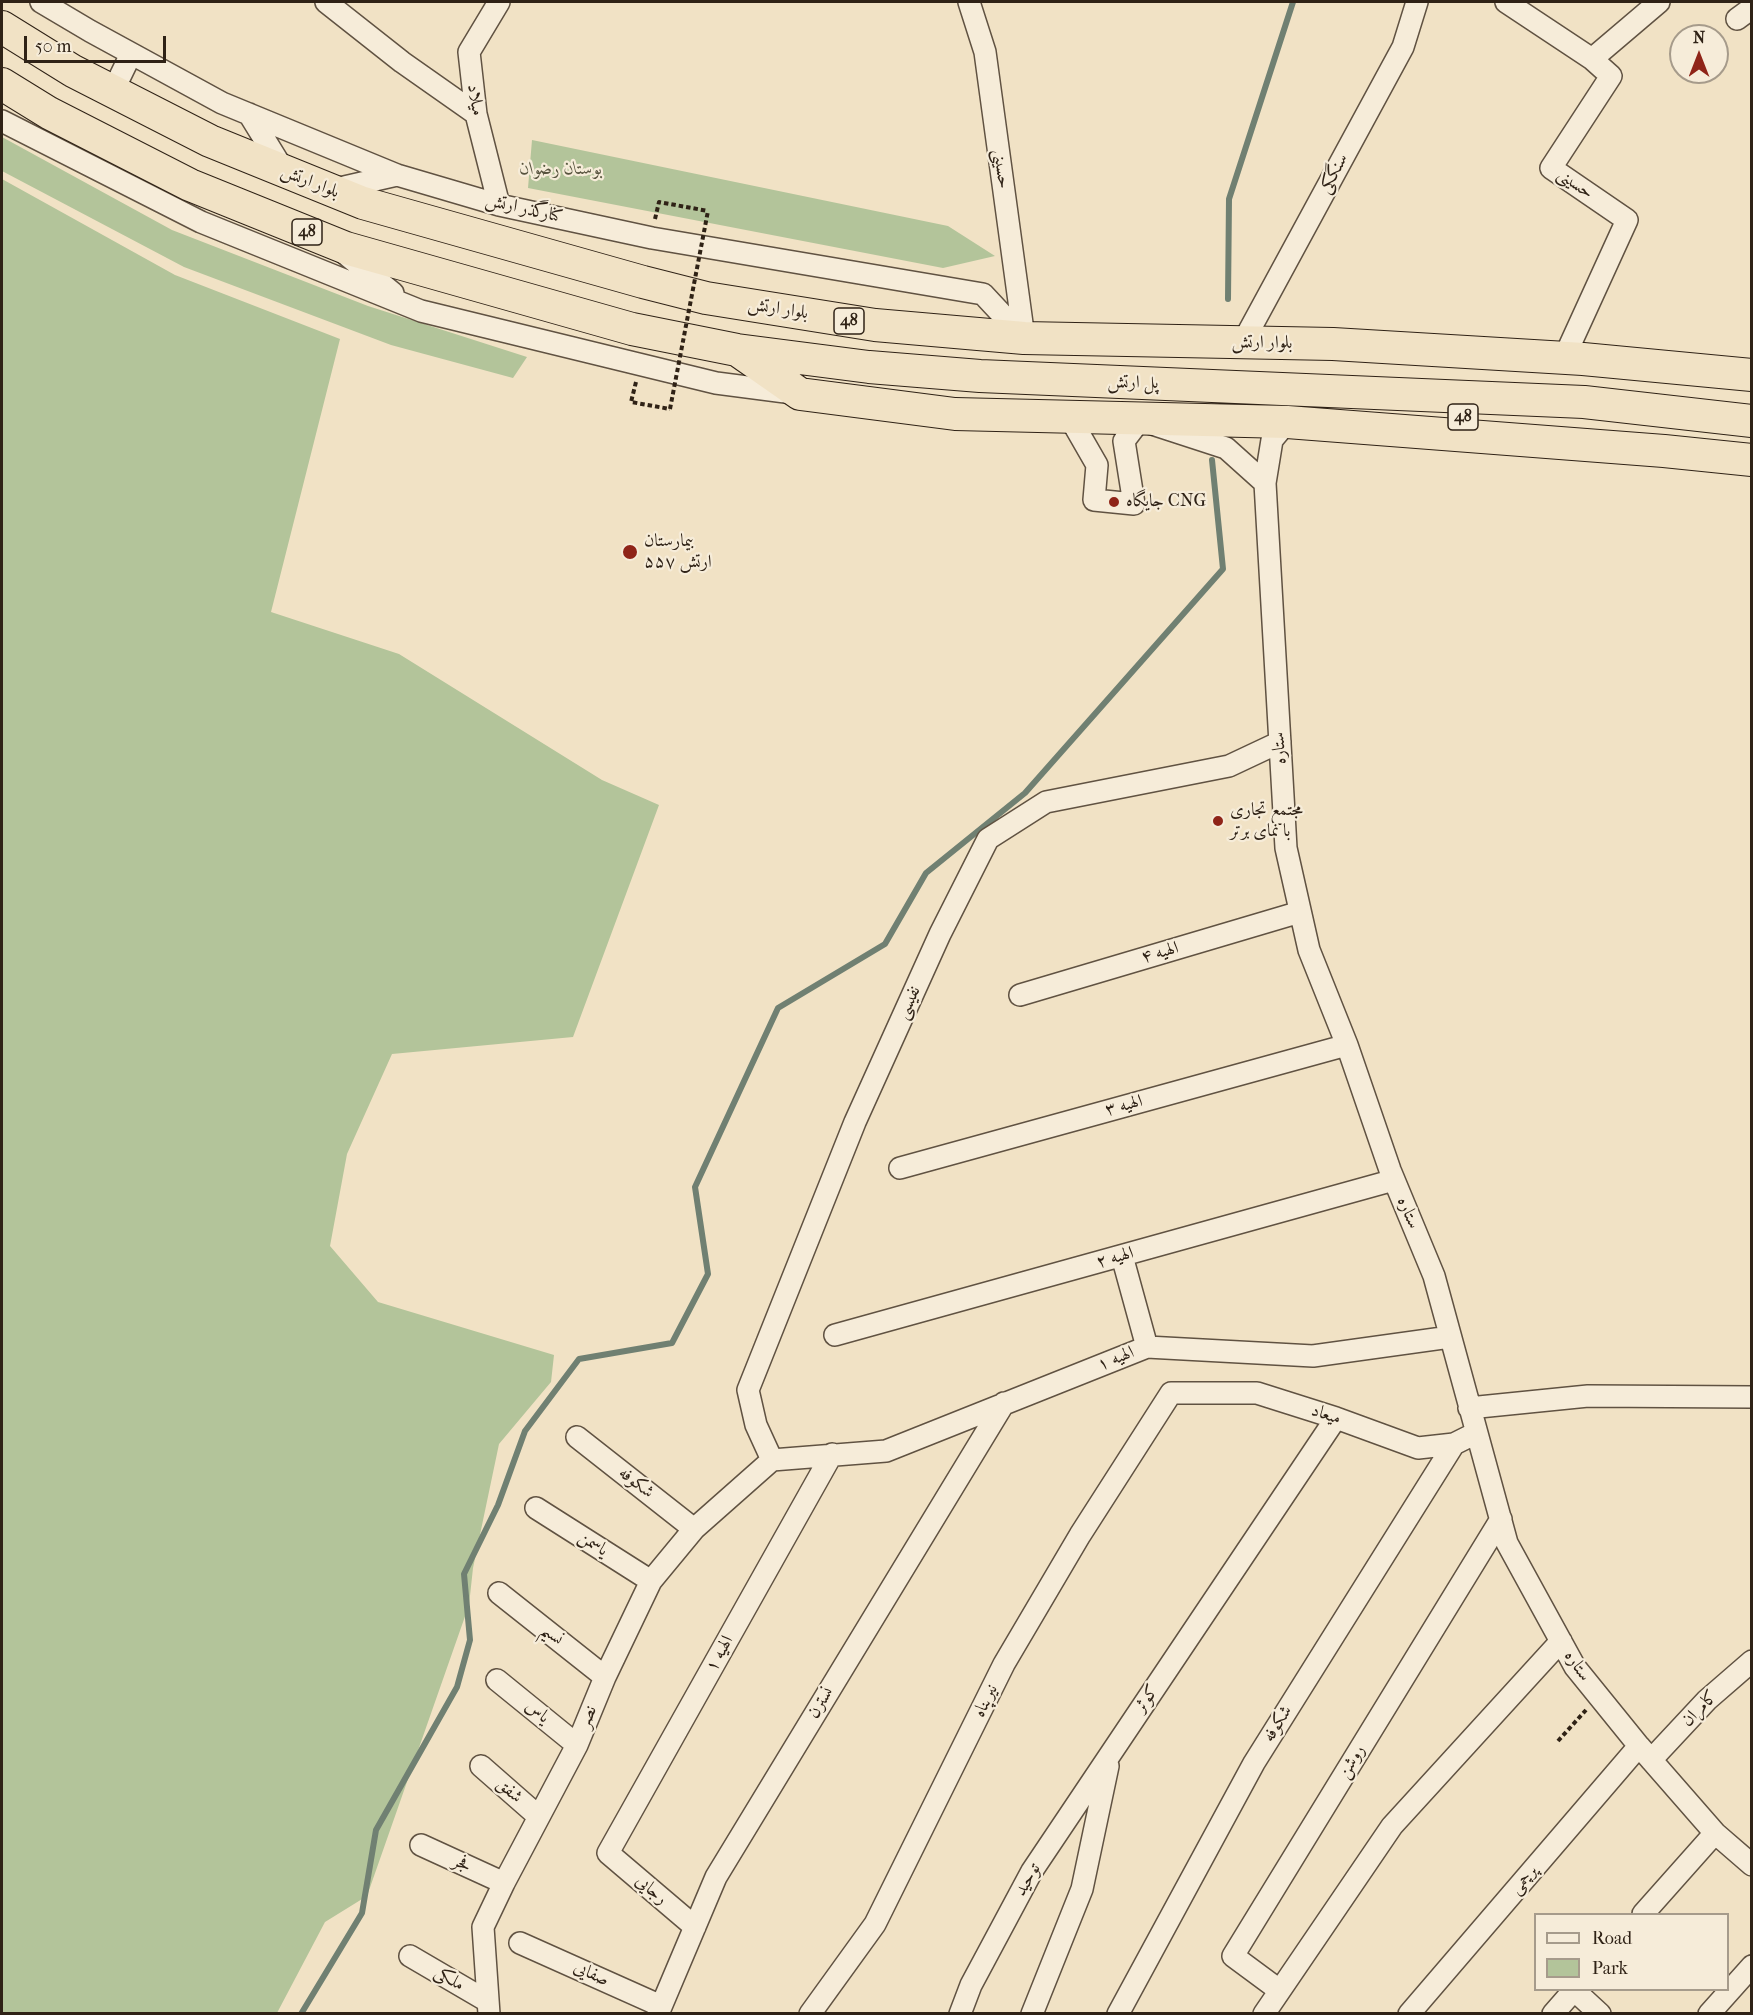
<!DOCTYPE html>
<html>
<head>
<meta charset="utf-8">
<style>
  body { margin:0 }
  #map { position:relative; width:1753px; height:2015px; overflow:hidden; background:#f1e2c5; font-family:"IM FELL French Canon",serif }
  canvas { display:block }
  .frame { position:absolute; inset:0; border:3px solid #2f2216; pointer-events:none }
  .legend { position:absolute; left:1534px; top:1913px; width:195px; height:78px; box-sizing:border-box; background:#f6ecd9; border:2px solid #a69b8b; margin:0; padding:8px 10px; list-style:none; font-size:18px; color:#2f2216 }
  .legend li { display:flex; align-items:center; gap:12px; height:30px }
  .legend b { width:30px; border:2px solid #a69b8b }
  .north { position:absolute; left:1669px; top:24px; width:60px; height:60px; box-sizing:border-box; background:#f6ecd9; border:2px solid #a69b8b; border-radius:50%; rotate:0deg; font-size:16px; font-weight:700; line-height:24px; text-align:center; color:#2f2216 }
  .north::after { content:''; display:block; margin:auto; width:21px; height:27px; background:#8f2418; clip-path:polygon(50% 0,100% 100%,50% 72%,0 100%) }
  .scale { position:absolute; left:24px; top:36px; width:142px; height:27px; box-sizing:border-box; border:3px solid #2f2216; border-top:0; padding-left:8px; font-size:18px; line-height:21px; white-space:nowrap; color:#2f2216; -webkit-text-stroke:4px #f6ecd9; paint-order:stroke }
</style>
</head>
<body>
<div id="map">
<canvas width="1753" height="2015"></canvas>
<div class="frame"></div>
<ul class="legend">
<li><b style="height:8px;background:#f6ecd9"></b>Road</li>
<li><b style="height:16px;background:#b3c49a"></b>Park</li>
</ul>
<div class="north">N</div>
<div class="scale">50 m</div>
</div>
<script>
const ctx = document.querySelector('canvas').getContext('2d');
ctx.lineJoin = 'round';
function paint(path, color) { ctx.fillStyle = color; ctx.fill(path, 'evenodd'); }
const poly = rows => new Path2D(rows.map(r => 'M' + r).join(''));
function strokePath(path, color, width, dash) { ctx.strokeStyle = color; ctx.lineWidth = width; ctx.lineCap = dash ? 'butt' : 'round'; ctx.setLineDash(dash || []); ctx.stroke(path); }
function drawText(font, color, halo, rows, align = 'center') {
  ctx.font = font + ' "IM FELL French Canon",Amiri,serif'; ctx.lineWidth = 4.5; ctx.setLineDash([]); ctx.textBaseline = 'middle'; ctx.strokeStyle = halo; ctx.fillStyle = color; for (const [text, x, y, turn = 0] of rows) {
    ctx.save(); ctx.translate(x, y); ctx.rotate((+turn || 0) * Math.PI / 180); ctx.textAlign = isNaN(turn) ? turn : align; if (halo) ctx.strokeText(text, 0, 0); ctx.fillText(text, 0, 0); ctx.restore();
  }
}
paint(poly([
  [2,137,172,230,368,306,527,357,513,378,391,345,184,267,2,171],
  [532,140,948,226,995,256,943,268,528,188],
  [2,179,175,275,340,339,271,612,399,654,602,780,659,805,573,1037,392,1054,347,1154,330,1246,378,1302,554,1355,551,1382,499,1444,473,1568,469,1605,367,1896,325,1922,277,2013,2,2013]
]), '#b3c49a');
strokePath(poly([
  [1228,299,1229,199,1293,2],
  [301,2014,362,1913,376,1830,457,1687,470,1640,464,1574,498,1505,525,1431,579,1359,672,1343,708,1274,695,1187,778,1008,885,944,926,873,1025,793,1223,569,1212,460]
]), '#708072', 6);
const minor = poly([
  [41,2,90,31,222,103,397,175,499,205,652,238,983,294,1024,338],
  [326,2,402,62,476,114],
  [499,2,469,52,476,114,499,205],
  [969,2,985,52,1024,338],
  [1506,2,1592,59,1611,76,1551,168,1627,220,1564,358],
  [1737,19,1752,8],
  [1592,59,1659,2],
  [113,91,131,54],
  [249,114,284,171],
  [2,121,201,222,421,311,716,383,793,393],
  [331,190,397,175],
  [343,252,393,293],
  [1243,342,1403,47,1417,2],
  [1070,418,1097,465,1094,500,1134,504,1124,441,1140,420,1226,448,1265,483],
  [1287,422,1272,440,1265,483,1286,848,1309,950,1347,1045,1390,1170,1434,1276,1507,1543,1575,1667,1639,1746,1715,1833,1752,1865],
  [1020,995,1300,912],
  [900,1168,1347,1045],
  [1122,1256,1147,1347],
  [835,1335,1394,1180],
  [1469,1408,1588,1396,1752,1397],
  [577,1437,694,1529],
  [772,1460,756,1425,748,1390,855,1122,940,934,988,839,1046,802,1229,766,1280,742],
  [772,1460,886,1451,1147,1347,1313,1356,1450,1337],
  [536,1508,651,1581],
  [499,1593,605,1677],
  [497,1680,577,1745],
  [1651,1760,1707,1700,1752,1661],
  [481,1766,538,1816],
  [421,1845,504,1883],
  [1643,1914,1715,1833],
  [695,1927,608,1853,832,1454],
  [520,1943,661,2006],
  [410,1956,487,2001],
  [1279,1990,1233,1956,1501,1519],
  [1574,1990,1600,2014],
  [489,2014,483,1927,504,1883,577,1745,605,1677,651,1581,694,1529,772,1460],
  [658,2014,716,1877,1004,1403],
  [810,2014,875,1924,1004,1664,1080,1535,1171,1393,1257,1393,1336,1418,1418,1448,1454,1444,1476,1433],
  [960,2014,971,1985,1032,1871,1336,1418],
  [1032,2014,1082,1889,1108,1766],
  [1118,2014,1254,1763,1454,1444],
  [1264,2014,1392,1826,1561,1641],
  [1409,2014,1639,1746],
  [1553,2014,1574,1990],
  [1709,2014,1752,1966]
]);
const highway = poly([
  [2,27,73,71,210,141,363,203,643,282,706,298,875,325,1024,338,1333,344,1583,359,1752,375],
  [2,84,49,113,190,185,346,248,632,329,737,350,869,367,980,376,1584,402,1752,421],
  [740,352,800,394,955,414,1287,422,1664,451,1752,460]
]);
strokePath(minor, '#605242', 24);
strokePath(highway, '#2f2216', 34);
strokePath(poly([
  [655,219,659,202,708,211],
  [636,382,631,402,670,409],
  [1558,1741,1586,1710]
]), '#2f2216', 4, [4.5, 3]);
strokePath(minor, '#f6ecd9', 21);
strokePath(highway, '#f1e2c5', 32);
strokePath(poly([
  [670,409,708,211]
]), '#2f2216', 4, [4.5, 3]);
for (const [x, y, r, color] of [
  [1114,502,6,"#8f2418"],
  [630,552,8,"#8f2418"],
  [1218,821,6,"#8f2418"]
]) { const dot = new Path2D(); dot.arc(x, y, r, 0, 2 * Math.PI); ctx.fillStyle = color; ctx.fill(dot); strokePath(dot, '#f6ecd9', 2); }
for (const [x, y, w] of [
  [307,232,30],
  [849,321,30],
  [1463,417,30]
]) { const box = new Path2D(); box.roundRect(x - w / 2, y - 13, w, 26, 4.5); ctx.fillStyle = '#f6ecd9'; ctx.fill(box); strokePath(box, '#2f2216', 1.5); }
drawText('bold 16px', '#2f2216', null, [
  ["48",307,232],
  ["48",849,321],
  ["48",1463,417]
]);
drawText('18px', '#2f2216', '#f6ecd9', [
  ["میلاد",475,100,81],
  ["حسینی",1001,169,82],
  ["سنگکی",1334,174,-62],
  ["بلوار ارتش",310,182,22],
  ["حسینی",1575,184,35],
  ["کنارگذر ارتش",524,209,13],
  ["بلوار ارتش",778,309,9],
  ["بلوار ارتش",1262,343,1],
  ["پل ارتش",1133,383,1],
  ["ستاره",1280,748,-94],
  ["الهیه ۴",1160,953,-16],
  ["نفیسی",909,1003,-66],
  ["الهیه ۳",1124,1106,-15],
  ["ستاره",1408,1213,67],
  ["الهیه ۲",1115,1258,-16],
  ["الهیه ۱",1116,1359,-22],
  ["میعاد",1326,1415,18],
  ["شکوفه",636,1483,38],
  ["یاسمن",593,1544,33],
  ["نسیم",552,1635,38],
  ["الهیه ۱",720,1654,-61],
  ["ستاره",1577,1666,56],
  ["کوثر",1147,1699,-56],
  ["نیرپناه",986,1701,-64],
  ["نسترن",821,1703,-59],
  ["کامران",1700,1709,-45],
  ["یاس",537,1712,39],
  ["نصر",588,1717,-68],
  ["شکوفه",1278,1724,-58],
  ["روشن",1352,1762,-59],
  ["شفق",509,1791,41],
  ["فجر",462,1864,25],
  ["توحید",1028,1880,-60],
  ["پرچمی",1524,1880,-49],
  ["رجایی",651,1890,40],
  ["صفایی",591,1974,24],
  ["ملکی",449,1979,30]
]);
drawText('italic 18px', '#57533e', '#f6ecd9', [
  ["بوستان رضوان",561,170]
]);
drawText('18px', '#2f2216', '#f6ecd9', [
  ["جایگاه CNG",1126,502],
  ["بیمارستان",644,542],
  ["۵۵۷ ارتش",644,563],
  ["مجتمع تجاری",1230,811],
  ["با نمای برتر",1230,832]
], 'left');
</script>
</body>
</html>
